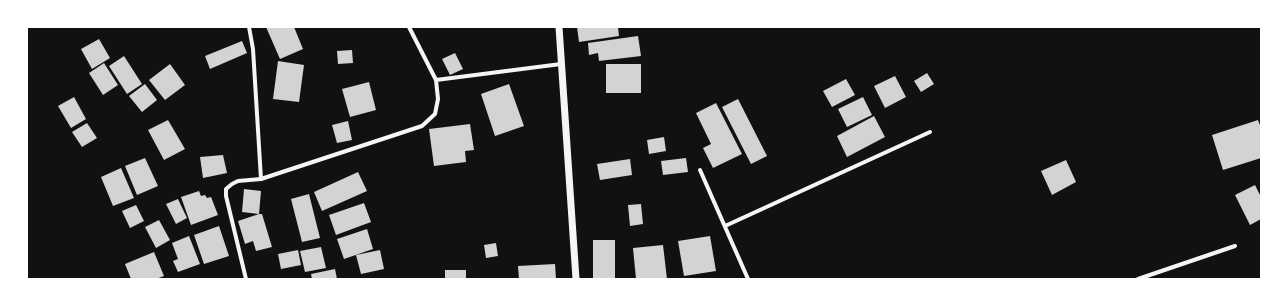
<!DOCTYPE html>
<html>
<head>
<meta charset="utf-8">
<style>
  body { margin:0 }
  #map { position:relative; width:1288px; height:306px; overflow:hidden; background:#111; font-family:"Nunito Sans",sans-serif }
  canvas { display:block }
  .frame { position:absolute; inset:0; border:28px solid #fff; pointer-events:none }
</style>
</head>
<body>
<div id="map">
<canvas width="1288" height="306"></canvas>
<div class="frame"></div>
</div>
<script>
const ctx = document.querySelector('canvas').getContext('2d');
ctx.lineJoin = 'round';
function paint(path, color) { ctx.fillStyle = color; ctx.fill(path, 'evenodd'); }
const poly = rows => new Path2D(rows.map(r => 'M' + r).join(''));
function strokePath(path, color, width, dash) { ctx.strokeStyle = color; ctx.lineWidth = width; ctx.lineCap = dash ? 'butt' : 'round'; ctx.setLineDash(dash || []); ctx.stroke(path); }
paint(poly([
  [266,27,294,27,303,49,280,59],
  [577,27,618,27,619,36,579,42],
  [638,36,641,56,599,61,598,53,589,55,588,43],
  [99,39,110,58,92,69,81,49],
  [242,41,247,53,210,69,205,56],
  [352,50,353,63,338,64,337,51],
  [455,53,463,69,450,75,442,59],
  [124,56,142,84,127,94,109,66],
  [278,61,304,65,299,102,273,99],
  [104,63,118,85,103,95,89,73],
  [170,64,185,85,165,100,149,80],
  [606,64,641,64,641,93,606,93],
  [927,73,934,84,921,92,914,81],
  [895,76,906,97,885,108,874,86],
  [846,79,855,95,832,107,823,91],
  [369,82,376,110,350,117,342,89],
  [145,84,157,100,142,112,129,96],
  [509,84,524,126,495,136,481,94],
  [74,97,86,119,71,128,58,106],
  [863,97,872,115,847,127,838,109],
  [738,99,767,156,751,164,722,107],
  [716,103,742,154,713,168,703,148,711,144,696,113],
  [874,116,885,137,847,157,837,136],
  [168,120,185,149,164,160,148,130],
  [1258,120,1261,128,1261,158,1223,170,1212,135],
  [348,121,352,140,337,143,332,125],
  [87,123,97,138,82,147,72,132],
  [470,124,474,150,465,151,466,162,434,166,429,129],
  [664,137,666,151,649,154,647,140],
  [223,155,227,173,203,178,200,157],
  [145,158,158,186,137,195,125,166],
  [686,158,688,172,663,175,661,161],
  [630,159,632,175,600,180,597,164],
  [1066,160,1076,182,1052,195,1041,171],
  [121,168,134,198,113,206,101,177],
  [358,172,367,191,322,211,314,192],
  [1255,185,1261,197,1261,219,1250,225,1235,195],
  [244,189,261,191,259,214,262,214,272,247,256,251,253,241,245,244,238,221,259,214,242,212],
  [199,191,201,196,205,195,207,198,211,197,218,215,191,225,181,197],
  [309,194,320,238,302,242,291,199],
  [178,199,187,218,176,224,166,204],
  [364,203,371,222,336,235,329,215],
  [641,204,643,224,630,226,628,205],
  [136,205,144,221,130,228,122,211],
  [159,220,170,240,156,248,145,227],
  [219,226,229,256,204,264,194,235],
  [367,229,373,249,344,259,337,239],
  [189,236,200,264,178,272,173,261,178,259,172,243],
  [710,236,716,271,684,276,678,241],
  [593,240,615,240,615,279,593,279],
  [496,243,498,256,486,258,484,245],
  [663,245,667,279,636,279,633,248],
  [321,247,326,268,305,272,300,251],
  [298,250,301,265,281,269,278,254],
  [380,250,384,269,361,274,356,255],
  [154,252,164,276,156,279,131,279,125,264],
  [555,264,556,279,519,279,518,266],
  [335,269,337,279,312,279,311,274],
  [445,270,466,270,466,279,445,279]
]), '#d3d3d3');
strokePath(poly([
  [249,27,253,49,261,179],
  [436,80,561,64],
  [700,170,748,279],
  [725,226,930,132],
  [246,279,226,196,226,189,232,184,238,181,261,179,422,126,435,114,438,99,436,80,409,27],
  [1138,279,1235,246]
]), '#f5f5f5', 4);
strokePath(poly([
  [559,27,576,279]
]), '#f5f5f5', 7);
</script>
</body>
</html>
